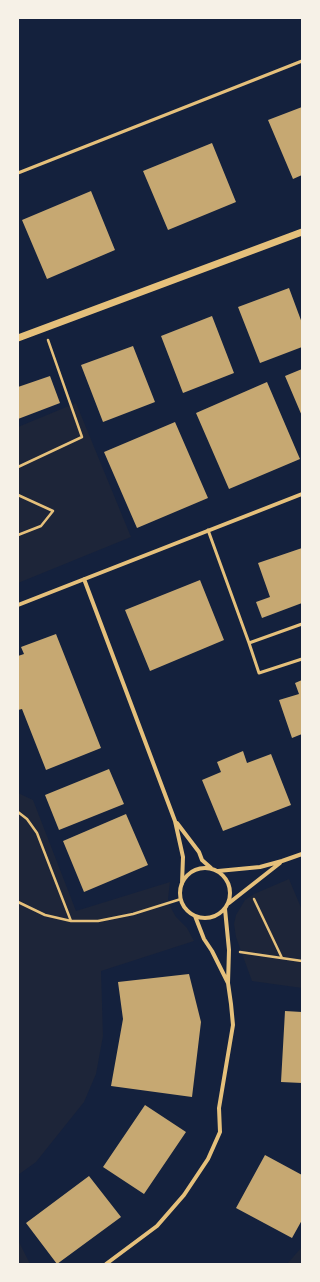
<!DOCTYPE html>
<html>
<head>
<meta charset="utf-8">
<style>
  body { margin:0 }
  #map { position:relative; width:320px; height:1282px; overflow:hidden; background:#14213d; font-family:Rubik,sans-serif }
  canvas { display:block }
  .frame { position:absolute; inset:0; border:19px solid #f6f1e7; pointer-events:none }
</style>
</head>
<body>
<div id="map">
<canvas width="320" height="1282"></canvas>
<div class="frame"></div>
</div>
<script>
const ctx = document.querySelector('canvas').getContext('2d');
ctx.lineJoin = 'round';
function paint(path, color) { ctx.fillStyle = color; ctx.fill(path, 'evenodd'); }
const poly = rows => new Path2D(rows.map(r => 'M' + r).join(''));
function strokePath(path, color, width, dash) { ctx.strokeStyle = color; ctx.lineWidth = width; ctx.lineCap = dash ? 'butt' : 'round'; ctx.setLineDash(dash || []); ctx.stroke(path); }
paint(poly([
  [76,403,131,537,18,583,18,427],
  [18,793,33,800,76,911,170,882,168,899,171,908,176,917,187,928,194,941,101,971,103,1036,96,1074,84,1102,36,1162,18,1175],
  [289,879,302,910,302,988,252,981,236,937,234,924,236,915,245,900,254,894],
  [18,1240,30,1264,18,1264],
  [302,1245,302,1264,287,1264,301,1248]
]), '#1d2539');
paint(poly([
  [302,107,302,175,293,179,268,120],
  [212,143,236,202,168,230,143,171],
  [91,191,115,250,47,279,22,220],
  [289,288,302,323,302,347,260,363,238,307],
  [212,316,234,373,183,393,161,336],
  [133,346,155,402,103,422,81,365],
  [302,369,302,416,285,376],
  [50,376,60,403,18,419,18,387],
  [267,382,300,459,229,489,196,413],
  [175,422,208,498,137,528,104,452],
  [302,548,302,603,262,618,256,602,270,597,258,563],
  [200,580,224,640,150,671,125,610],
  [56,634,101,748,46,770,22,709,18,710,18,656,24,654,21,647],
  [302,680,302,734,292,738,279,700,299,694,295,683],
  [243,751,247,763,271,754,291,805,223,831,202,780,221,772,217,762],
  [109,769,124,804,59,830,45,795],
  [126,814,148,865,84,892,63,841],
  [189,974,201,1022,192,1097,111,1086,123,1019,118,982],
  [285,1011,302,1012,302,1083,281,1082],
  [145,1105,186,1132,144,1194,103,1167],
  [265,1155,302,1175,302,1220,292,1238,236,1208],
  [89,1176,121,1217,57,1264,26,1223]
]), '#c6a872');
strokePath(poly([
  [18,467,82,437,48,340],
  [18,495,53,511,41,526,18,535],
  [18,812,27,819,37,833,71,921],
  [254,899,282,958],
  [18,902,45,915,71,921,98,921,133,914,181,899],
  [240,952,302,961]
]), '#e5c07b', 2.5);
strokePath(poly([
  [18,173,302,61],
  [208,530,249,643],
  [302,624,249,643,259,673,302,659]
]), '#e5c07b', 3);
strokePath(poly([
  [84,579,175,821,183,857,182,884],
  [18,605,302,494],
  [177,823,199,852,202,860,211,868],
  '180 893a25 25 0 1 1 50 0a25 25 0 1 1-50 0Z',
  [218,871,260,867,282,861,302,854],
  [229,903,280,863],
  [195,916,204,939,212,951,228,983],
  [106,1264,157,1226,184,1195,208,1159,220,1132,219,1108,233,1025,231,1004,228,983,229,950,225,909]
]), '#e5c07b', 4);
strokePath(poly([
  [18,338,302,232]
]), '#e5c07b', 7);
</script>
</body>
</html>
